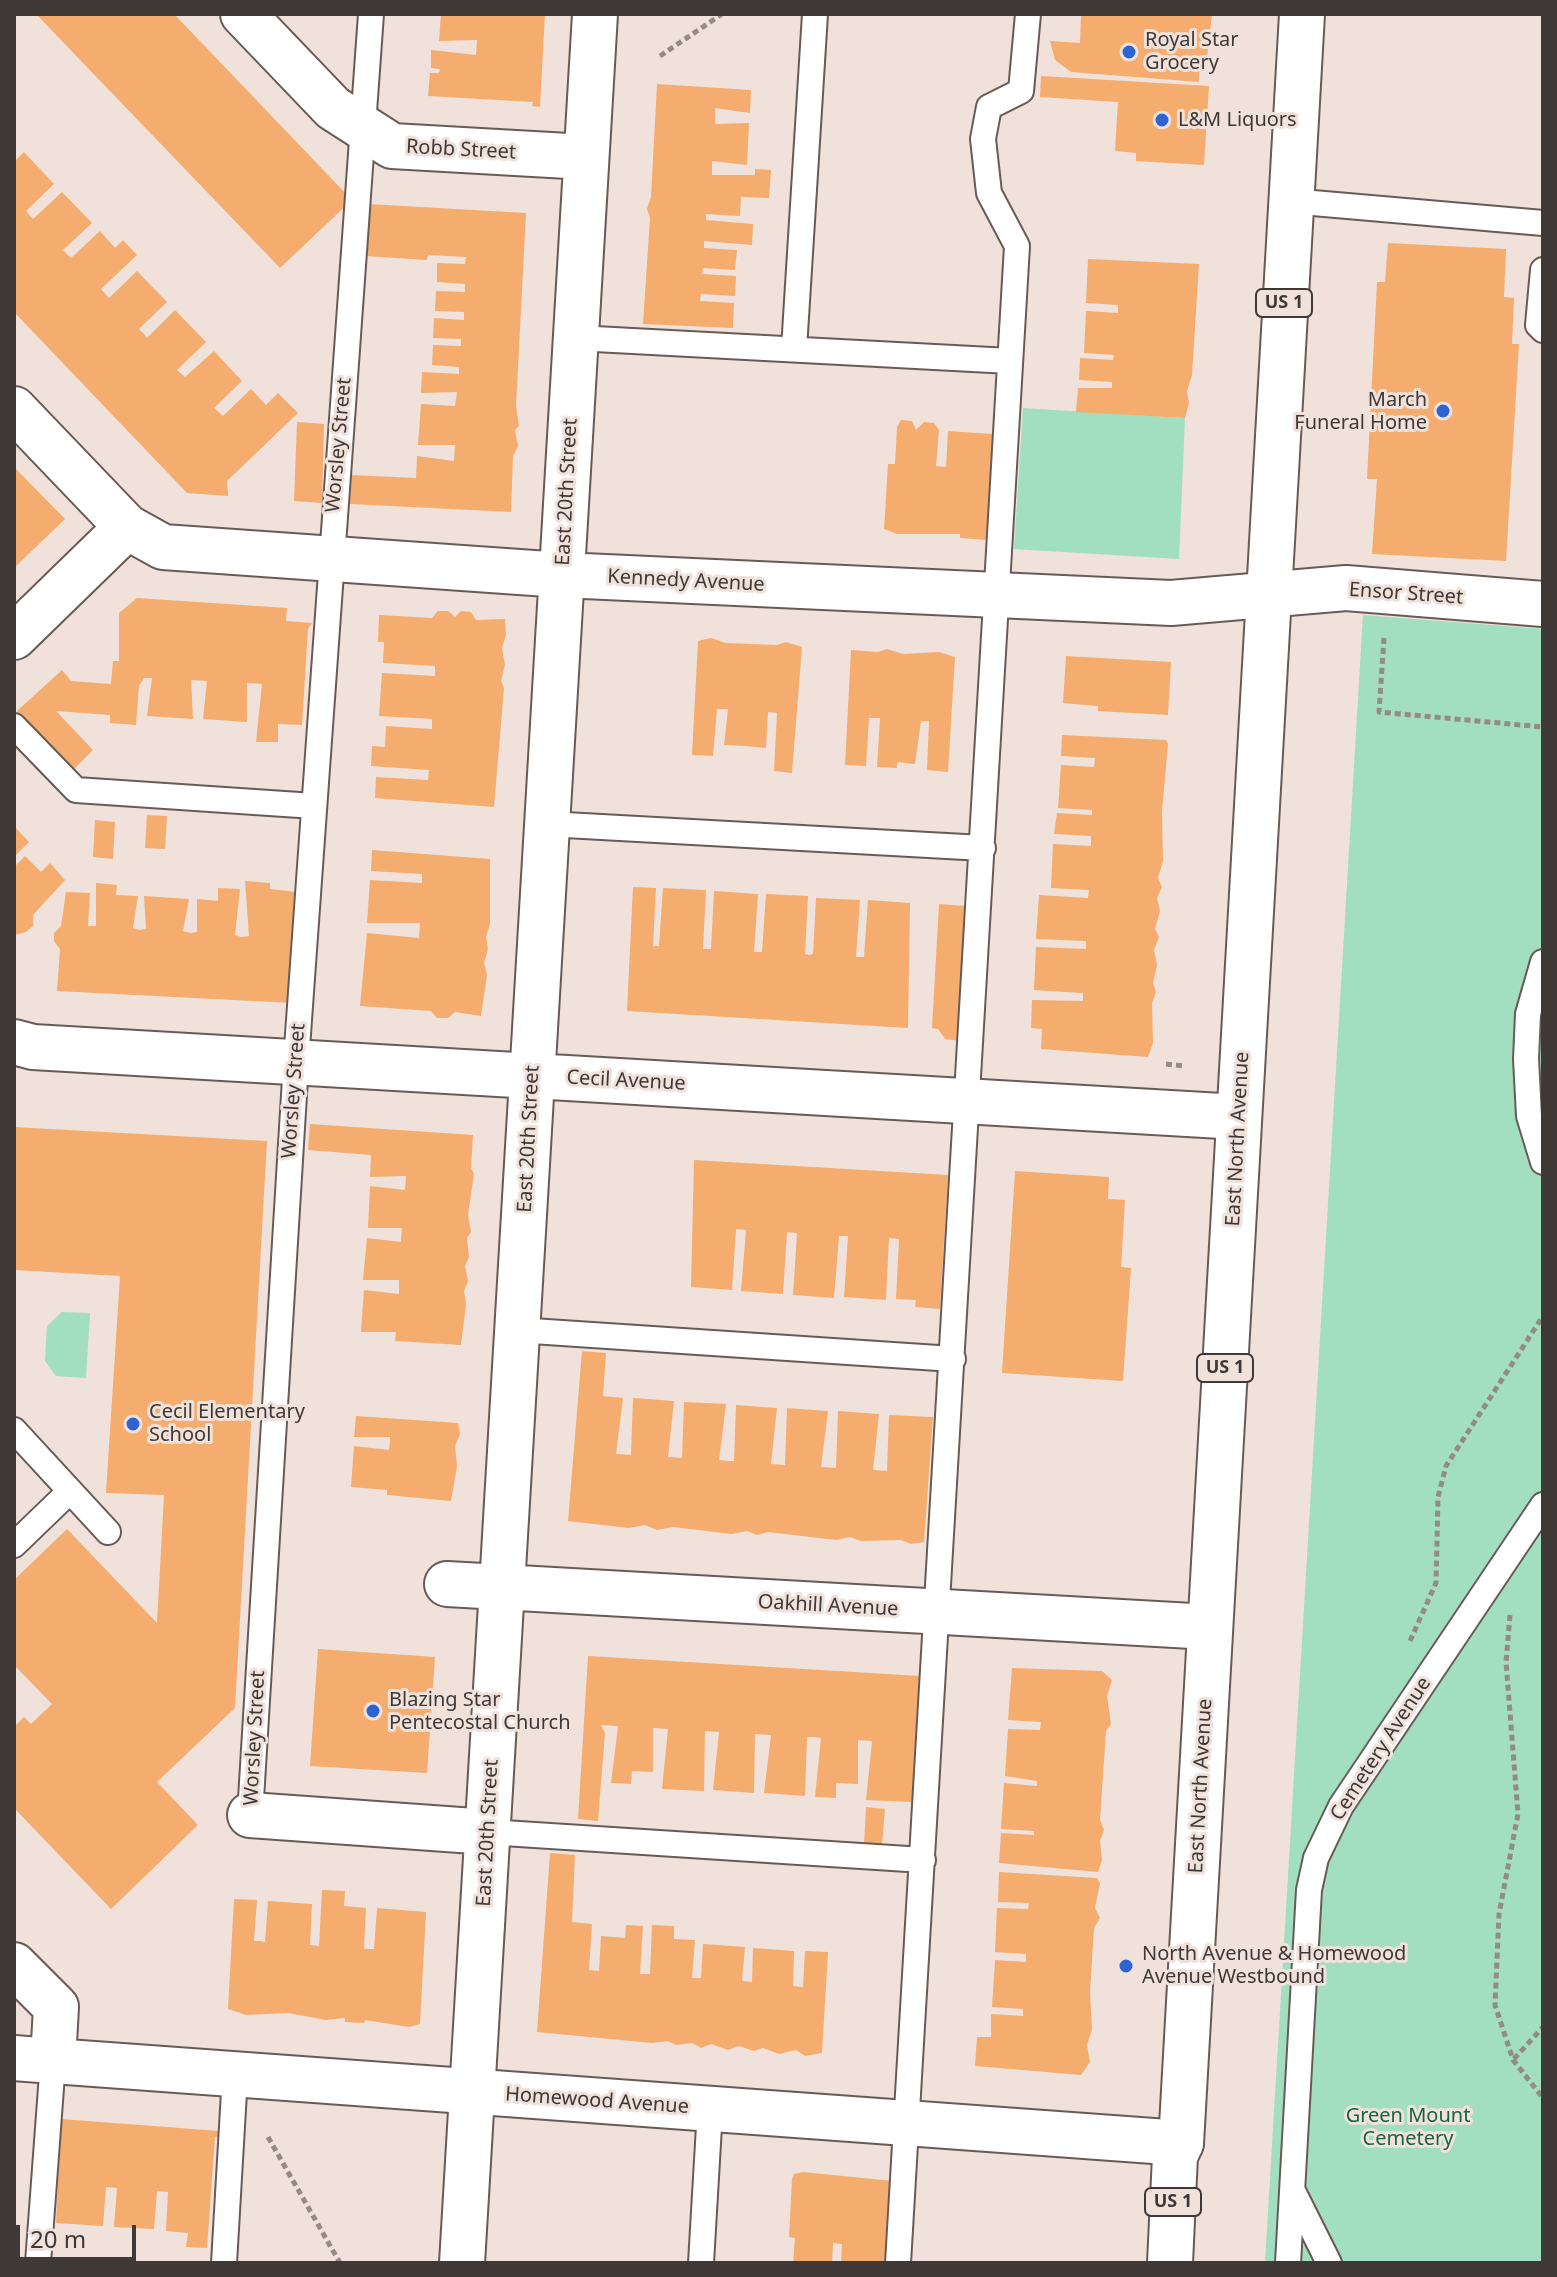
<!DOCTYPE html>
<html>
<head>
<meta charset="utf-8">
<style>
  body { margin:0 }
  #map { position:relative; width:1557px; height:2277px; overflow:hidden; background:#f0e1db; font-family:"Noto Sans",sans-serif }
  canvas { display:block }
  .frame { position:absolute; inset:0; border:16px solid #3e3836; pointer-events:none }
  .scale { position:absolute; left:16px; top:2225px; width:120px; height:36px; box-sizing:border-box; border:4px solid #3e3836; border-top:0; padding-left:10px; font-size:24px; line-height:28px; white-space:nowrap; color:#3e3836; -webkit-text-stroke:6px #f0e1db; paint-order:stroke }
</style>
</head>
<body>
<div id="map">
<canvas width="1557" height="2277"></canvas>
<div class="frame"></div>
<div class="scale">20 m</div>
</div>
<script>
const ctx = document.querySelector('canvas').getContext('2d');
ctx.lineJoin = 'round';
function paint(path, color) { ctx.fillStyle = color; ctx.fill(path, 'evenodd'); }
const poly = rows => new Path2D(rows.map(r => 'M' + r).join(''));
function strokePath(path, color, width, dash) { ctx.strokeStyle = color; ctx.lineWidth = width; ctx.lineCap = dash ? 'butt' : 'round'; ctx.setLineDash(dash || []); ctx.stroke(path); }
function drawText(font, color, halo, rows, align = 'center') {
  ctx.font = font + ' "Noto Sans",sans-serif'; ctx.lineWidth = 6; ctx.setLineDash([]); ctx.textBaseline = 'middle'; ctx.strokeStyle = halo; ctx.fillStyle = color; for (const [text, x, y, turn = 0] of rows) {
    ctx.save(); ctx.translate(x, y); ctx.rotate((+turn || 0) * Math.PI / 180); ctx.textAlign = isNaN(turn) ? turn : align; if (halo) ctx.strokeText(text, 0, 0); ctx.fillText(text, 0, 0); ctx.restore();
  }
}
paint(poly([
  [1023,408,1185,418,1179,559,1014,549],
  [1363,615,1543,629,1543,2263,1265,2263],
  [62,1312,90,1313,86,1378,56,1376,45,1361,47,1326]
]), '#a2dec0');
paint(poly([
  [36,14,174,14,352,200,280,268],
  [441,14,545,14,540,107,532,106,533,102,428,96,430,73,439,73,440,69,431,68,431,50,476,55,477,40,439,41],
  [1081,14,1212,14,1207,58,1200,58,1199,82,1071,72,1055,60,1050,41,1080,43],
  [1041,76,1209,86,1204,165,1136,161,1136,153,1115,151,1118,102,1040,97],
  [657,84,751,90,750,113,715,108,715,124,749,123,747,165,712,161,712,175,755,175,755,169,771,170,769,198,741,197,740,216,706,214,706,220,753,224,752,245,704,241,704,248,737,250,735,270,703,268,702,274,736,276,735,296,701,294,700,301,734,303,733,328,643,324,650,218,647,209,651,197],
  [24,152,54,184,26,211,33,219,62,192,92,223,63,250,71,258,100,231,115,248,123,240,137,255,101,289,109,298,137,271,167,302,139,329,144,334,147,338,175,310,206,342,177,370,185,377,214,351,242,381,214,408,223,416,251,389,266,405,278,393,298,413,227,481,228,496,187,493,14,312,14,162],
  [368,204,526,213,516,406,519,426,515,430,518,446,513,456,511,512,350,504,351,475,416,478,417,456,454,461,455,445,418,445,421,404,455,406,457,392,421,393,422,372,459,374,459,367,432,365,433,345,461,346,461,339,433,338,434,318,464,320,464,312,435,311,436,291,465,292,465,284,437,282,437,263,465,264,466,257,428,255,427,260,365,256],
  [1388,243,1506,249,1504,297,1514,298,1512,344,1519,344,1506,561,1372,554,1377,479,1367,479,1377,282,1385,282],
  [1088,259,1199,264,1192,375,1187,391,1189,403,1185,418,1076,412,1078,388,1112,388,1112,382,1079,380,1080,358,1113,360,1114,355,1084,353,1086,311,1118,313,1118,305,1086,303],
  [901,420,912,421,916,430,924,422,934,423,939,430,936,466,946,467,948,431,993,434,988,540,960,538,960,534,897,534,884,529,888,464,895,464,897,427],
  [297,422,324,424,322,503,294,501],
  [14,467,65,519,14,568],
  [137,598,287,608,286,621,312,623,308,629,302,725,278,724,278,742,256,742,262,684,247,683,247,722,203,719,207,681,191,680,193,719,147,716,152,678,144,678,139,686,136,725,110,723,110,715,56,711,93,750,73,770,17,711,62,670,71,681,111,684,113,661,119,661,119,613],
  [438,611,448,611,455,617,461,611,471,612,476,620,505,619,506,635,502,648,505,665,501,681,504,688,494,807,375,798,376,777,428,780,429,770,371,766,372,746,385,747,386,726,432,729,432,719,379,716,382,673,435,676,435,666,383,663,384,642,378,642,379,615,432,618],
  [711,638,726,643,777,645,786,642,802,647,792,773,774,771,777,713,768,712,766,748,745,746,724,745,728,709,717,709,713,756,692,755,698,641],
  [887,649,903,654,939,652,955,657,948,772,927,770,929,721,921,721,915,764,897,762,897,768,877,767,880,718,869,718,866,766,845,765,851,650,878,652],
  [1066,656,1171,662,1168,715,1098,711,1098,706,1063,703],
  [1062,735,1166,740,1168,744,1162,812,1163,861,1158,878,1162,887,1157,898,1160,911,1155,929,1159,937,1154,950,1157,965,1153,983,1156,992,1152,1003,1153,1043,1148,1057,1041,1049,1042,1029,1031,1028,1032,1000,1083,1001,1083,993,1034,990,1036,947,1086,949,1086,941,1036,939,1039,895,1088,898,1089,890,1051,888,1053,844,1091,846,1091,836,1054,834,1057,813,1092,815,1092,810,1058,808,1061,765,1094,767,1095,758,1061,756],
  [147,815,167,816,165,849,145,848],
  [95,820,115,822,113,859,93,857],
  [14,826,29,842,14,857],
  [372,850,490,859,490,924,486,937,488,949,484,963,487,975,481,1016,455,1012,448,1018,437,1018,431,1011,360,1006,367,933,419,938,420,923,367,923,370,880,422,883,422,874,371,871],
  [25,856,41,872,50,863,65,880,33,915,33,926,26,932,14,935,14,867],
  [245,881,270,883,270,889,297,892,292,1003,57,991,60,949,54,941,54,933,61,926,66,892,90,893,88,926,96,926,96,883,117,885,116,895,138,896,133,928,139,930,146,929,144,896,189,899,183,931,191,933,197,932,197,899,218,901,218,888,240,889,235,935,241,937,249,936],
  [633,887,656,888,653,946,659,946,663,888,706,890,703,949,711,949,714,891,758,894,754,952,762,952,766,894,808,896,805,954,809,955,813,954,816,898,860,900,856,957,864,957,868,900,910,903,908,1028,627,1011],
  [939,904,966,906,961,1041,945,1039,938,1029,932,1028],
  [310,1124,473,1135,471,1168,474,1174,468,1215,471,1232,467,1238,469,1257,465,1266,468,1281,464,1291,466,1304,461,1345,395,1341,396,1332,361,1332,364,1290,399,1294,399,1280,363,1280,367,1238,401,1242,401,1239,402,1228,368,1228,370,1186,405,1190,406,1176,370,1177,371,1155,308,1150],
  [14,1127,267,1141,235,1708,157,1782,198,1825,111,1909,14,1808,14,1727,24,1717,31,1724,52,1704,14,1665,14,1580,67,1529,157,1623,164,1495,106,1493,120,1276,14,1270],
  [694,1160,948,1175,940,1309,915,1307,916,1300,896,1299,899,1239,889,1238,886,1300,844,1297,848,1236,839,1236,834,1298,793,1295,797,1233,787,1232,783,1294,741,1291,746,1230,736,1229,732,1290,691,1287],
  [1015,1171,1109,1177,1108,1199,1125,1200,1121,1267,1131,1268,1123,1381,1002,1373],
  [582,1351,606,1353,603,1396,623,1398,616,1454,631,1455,633,1398,674,1401,668,1457,682,1458,684,1402,726,1404,719,1460,729,1461,734,1461,736,1405,777,1408,771,1464,785,1465,787,1408,828,1411,821,1467,836,1468,838,1411,879,1414,873,1470,887,1471,889,1415,933,1417,924,1542,911,1544,901,1540,861,1541,850,1537,836,1540,768,1532,757,1535,747,1531,732,1534,673,1527,657,1530,645,1525,629,1528,568,1521],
  [356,1416,458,1423,460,1434,455,1446,457,1466,451,1501,387,1495,387,1490,351,1487,354,1446,389,1450,390,1441,390,1437,354,1437],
  [318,1649,435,1657,427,1773,310,1766],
  [588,1656,920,1676,912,1802,866,1800,872,1741,858,1740,858,1784,836,1783,836,1798,815,1797,821,1738,815,1737,807,1737,805,1796,764,1793,771,1735,755,1734,754,1793,713,1790,719,1732,705,1731,704,1791,662,1789,668,1729,653,1728,653,1772,632,1771,631,1784,611,1783,618,1726,601,1725,605,1733,598,1821,578,1819],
  [1012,1668,1102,1671,1112,1680,1107,1696,1111,1724,1106,1731,1100,1820,1104,1830,1100,1841,1102,1860,1098,1872,999,1863,1001,1833,1034,1835,1034,1831,1001,1829,1004,1783,1037,1786,1037,1781,1005,1776,1008,1729,1040,1730,1041,1722,1008,1720],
  [866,1807,885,1809,882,1845,864,1844],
  [550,1853,575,1855,572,1922,592,1924,589,1970,599,1971,601,1936,625,1938,626,1925,643,1926,640,1974,650,1974,652,1925,674,1926,674,1939,695,1940,692,1978,701,1978,703,1944,745,1947,742,1981,752,1982,753,1948,794,1951,793,1986,803,1987,805,1951,828,1952,822,2053,805,2056,796,2050,779,2054,763,2048,754,2051,739,2046,728,2050,711,2044,701,2048,692,2043,676,2045,668,2041,652,2043,537,2032],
  [999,1872,1097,1878,1100,1883,1095,1908,1100,1918,1094,1928,1090,1992,1092,2029,1087,2045,1090,2062,1081,2075,975,2066,977,2037,991,2037,991,2014,1023,2016,1023,2009,992,2007,995,1960,1026,1962,1026,1954,995,1952,997,1908,1028,1909,1029,1903,998,1902],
  [322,1890,345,1891,344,1906,366,1908,364,1949,374,1949,377,1908,426,1912,420,2024,409,2027,365,2020,364,2023,345,2022,345,2018,326,2020,288,2013,246,2015,228,2009,234,1899,257,1900,254,1941,260,1941,265,1942,268,1901,312,1904,310,1945,319,1946],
  [61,2119,219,2131,218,2137,215,2137,207,2248,186,2247,188,2233,166,2231,168,2192,157,2191,154,2229,114,2227,117,2188,106,2187,103,2226,56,2223],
  [803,2172,893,2181,884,2263,841,2263,842,2244,833,2243,832,2263,793,2263,795,2238,789,2237,792,2179,794,2174]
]), '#f4ad6e');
const service = poly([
  [1290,201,1543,223],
  [1543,270,1538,325,1543,330],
  [576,338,1010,361],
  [794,349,815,14],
  [14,726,76,790,314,806],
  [547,824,983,848],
  [1543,962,1528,1014,1526,1059,1529,1116,1543,1162],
  [517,1330,953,1359],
  [14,1430,108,1532],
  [14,1545,70,1491],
  [250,1815,296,1062,371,14],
  [488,1832,923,1860],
  [1293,2191,1329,2263],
  [38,2263,53,2061],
  [224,2263,235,2075],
  [701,2263,710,2109],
  [898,2263,1017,246,989,193,983,139,989,107,1021,91,1028,14],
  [1288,2263,1309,1890,1316,1858,1341,1806,1543,1505]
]);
const minor = poly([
  [243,14,333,108,392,146,586,157],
  [14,409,127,527,163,547,562,575,1171,603,1346,588,1543,604],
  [14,637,127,527],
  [14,1042,33,1047,1239,1117],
  [447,1584,1210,1627],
  [250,1815,488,1832],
  [14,2058,53,2061],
  [462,2263,595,14]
]);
const tertiary = poly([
  [14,1965,56,2007,53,2061,1181,2143]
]);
const primary = poly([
  [1170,2263,1175,2156,1181,2143,1302,14]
]);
strokePath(service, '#685b56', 28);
strokePath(minor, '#685b56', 48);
strokePath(tertiary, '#685b56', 48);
strokePath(primary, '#685b56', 48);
strokePath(poly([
  [660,56,722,14],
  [1384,638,1379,712,1543,727],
  [1166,1064,1184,1066],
  [1510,1615,1506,1662,1518,1814,1499,1914,1495,2005,1513,2060,1543,2098],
  [1410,1641,1436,1583,1438,1497,1446,1466,1543,1316],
  [1514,2059,1543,2027],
  [268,2137,340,2263]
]), '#948a86', 5, [6, 4]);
strokePath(service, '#fff', 24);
strokePath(minor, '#fff', 44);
strokePath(tertiary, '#fff', 44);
strokePath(primary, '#fff', 44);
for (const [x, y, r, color] of [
  [1129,52,8,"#2e64d2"],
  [1162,120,8,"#2e64d2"],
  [1443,411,8,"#2e64d2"],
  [133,1424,8,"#2e64d2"],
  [373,1711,8,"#2e64d2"],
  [1126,1966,8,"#2e64d2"]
]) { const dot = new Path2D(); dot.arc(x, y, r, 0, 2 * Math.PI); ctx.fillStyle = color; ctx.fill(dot); strokePath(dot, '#f0e1db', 3); }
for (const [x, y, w] of [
  [1284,303,56],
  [1225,1368,56],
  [1173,2202,56]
]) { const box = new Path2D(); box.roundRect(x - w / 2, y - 14, w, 28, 6); ctx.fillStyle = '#f0e1db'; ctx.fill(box); strokePath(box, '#3e3836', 2); }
drawText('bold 18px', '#3e3836', null, [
  ["US 1",1284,303],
  ["US 1",1225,1368],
  ["US 1",1173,2202]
]);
drawText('20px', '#3e3836', '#f0e1db', [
  ["Royal Star",1145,40],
  ["Grocery",1145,63],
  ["L&M Liquors",1178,120],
  ["March",1427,400,"right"],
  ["Funeral Home",1427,423,"right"],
  ["Cecil Elementary",149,1412],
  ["School",149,1435],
  ["Blazing Star",389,1700],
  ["Pentecostal Church",389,1723],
  ["North Avenue & Homewood",1142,1954],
  ["Avenue Westbound",1142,1977]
], 'left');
drawText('20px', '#3e3836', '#f0e1db', [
  ["Robb Street",461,150,3],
  ["Worsley Street",339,445,-85],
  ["East 20th Street",567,492,-87],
  ["Kennedy Avenue",686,581,3],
  ["Ensor Street",1406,594,4],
  ["Cecil Avenue",626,1081,3],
  ["Worsley Street",294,1091,-86],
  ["East 20th Street",529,1139,-87],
  ["East North Avenue",1238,1139,-87],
  ["Oakhill Avenue",828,1606,3],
  ["Worsley Street",255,1738,-87],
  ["Cemetery Avenue",1381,1749,-57],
  ["East North Avenue",1201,1786,-87],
  ["East 20th Street",488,1833,-87],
  ["Homewood Avenue",597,2101,4]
]);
drawText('20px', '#166346', '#f0e1db', [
  ["Green Mount",1408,2116],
  ["Cemetery",1408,2139]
]);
</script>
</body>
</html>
